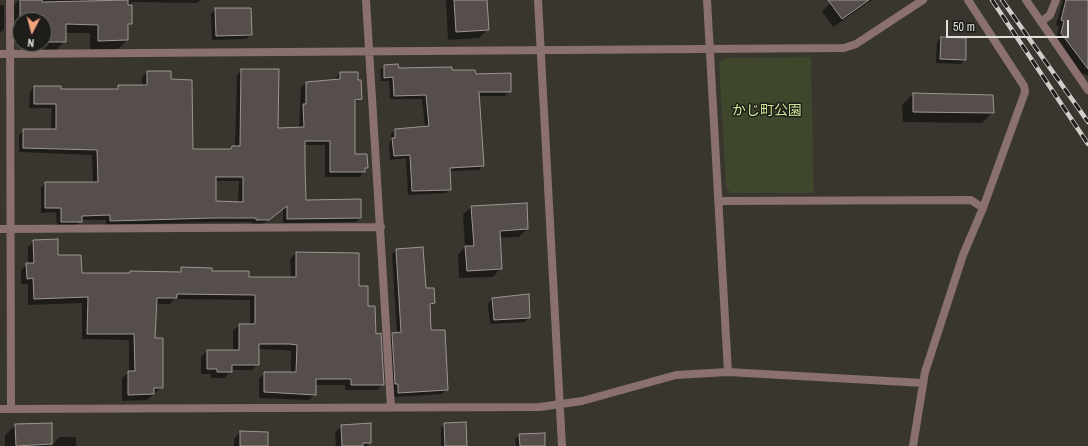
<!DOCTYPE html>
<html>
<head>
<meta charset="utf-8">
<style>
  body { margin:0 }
  #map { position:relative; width:1088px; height:446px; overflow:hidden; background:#38362f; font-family:"Archivo Narrow",sans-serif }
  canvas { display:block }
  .north { position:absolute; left:12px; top:12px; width:40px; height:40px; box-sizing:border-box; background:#1e1d1a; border:1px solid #6c6b67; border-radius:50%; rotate:186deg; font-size:11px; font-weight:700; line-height:16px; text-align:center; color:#e0dfda }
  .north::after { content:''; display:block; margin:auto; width:14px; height:18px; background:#f1a17c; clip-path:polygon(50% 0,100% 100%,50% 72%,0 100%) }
  .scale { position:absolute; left:946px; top:20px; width:123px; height:18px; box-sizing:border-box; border:2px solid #e0dfda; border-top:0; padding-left:5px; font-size:12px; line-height:14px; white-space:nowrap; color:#e0dfda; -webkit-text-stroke:3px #1e1d1a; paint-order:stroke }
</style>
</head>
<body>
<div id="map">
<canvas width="1088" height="446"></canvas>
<div class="north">N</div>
<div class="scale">50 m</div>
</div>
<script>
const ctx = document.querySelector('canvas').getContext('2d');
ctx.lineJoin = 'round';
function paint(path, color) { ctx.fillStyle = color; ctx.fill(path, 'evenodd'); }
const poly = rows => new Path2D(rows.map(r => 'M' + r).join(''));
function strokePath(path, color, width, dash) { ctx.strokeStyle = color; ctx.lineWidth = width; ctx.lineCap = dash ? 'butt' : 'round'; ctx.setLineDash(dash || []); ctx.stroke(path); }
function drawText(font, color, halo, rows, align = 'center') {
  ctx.font = font + ' "Archivo Narrow","Noto Sans JP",sans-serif'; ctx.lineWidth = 3; ctx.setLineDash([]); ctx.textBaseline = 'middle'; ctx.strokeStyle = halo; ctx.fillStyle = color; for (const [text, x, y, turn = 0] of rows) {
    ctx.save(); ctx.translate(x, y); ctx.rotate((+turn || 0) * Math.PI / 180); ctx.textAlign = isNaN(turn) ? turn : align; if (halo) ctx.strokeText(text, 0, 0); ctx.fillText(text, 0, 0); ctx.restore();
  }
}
paint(poly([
  [811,57,814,193,731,193,726,187,719,63,726,58]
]), '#3e462b');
paint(poly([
  [19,0,200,0,197,3,131,2,131,23,127,28,127,40,118,49,90,49,90,33,65,33,65,41,56,50,37,50,37,44,44,44,44,20,20,20,20,42,12,42,12,7],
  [446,0,486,0,488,29,479,38,448,40],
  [830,0,872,0,833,27,822,11,831,3],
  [1063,0,1088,0,1088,75,1082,74,1056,39,1059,26,1056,25],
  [0,5,4,5,4,29,0,33],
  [216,9,251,35,246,39,212,40,211,14],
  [941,38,965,39,965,59,961,64,936,63,937,42],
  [384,66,398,69,451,71,475,75,510,91,505,96,479,96,483,165,479,170,449,171,450,189,446,193,408,195,406,158,390,160,389,143,391,140,391,134,395,130,425,127,422,99,390,99,389,81,381,81,380,70],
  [242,70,276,129,299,128,301,87,306,83,336,80,336,78,340,73,357,81,361,99,354,104,354,155,367,167,364,172,359,177,325,177,325,145,304,145,305,201,360,218,355,222,283,223,283,209,263,224,252,224,252,222,208,222,106,225,106,220,81,220,76,226,57,226,56,212,41,213,41,188,45,183,93,183,92,155,19,152,19,135,24,130,51,130,52,108,29,108,30,92,34,87,60,90,115,90,119,86,142,86,142,77,147,72,170,80,192,150,229,150,232,147,235,147,237,75],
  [215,181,239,181,238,203,215,202],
  [913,94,993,112,982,123,903,122,902,105],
  [471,207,527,229,519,237,499,238,501,268,493,277,459,278,458,255,465,247,463,215],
  [34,241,81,274,178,273,182,268,248,278,291,278,290,259,296,253,358,287,367,307,375,335,383,384,377,390,345,390,345,385,315,385,315,394,309,400,259,398,259,379,265,373,291,373,291,351,283,350,258,349,258,364,252,370,231,370,225,378,211,378,211,374,201,374,201,357,207,351,233,351,233,331,239,325,250,325,250,300,174,299,170,304,156,304,154,339,162,387,147,400,122,401,122,378,129,372,129,340,82,339,82,303,28,305,28,284,21,284,21,270,28,264,28,247],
  [397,250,434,303,430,307,430,332,447,389,442,394,394,397,394,388,391,388,388,338,392,334,397,334,392,254],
  [492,299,529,317,525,322,490,324,488,304],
  [445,424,466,446,441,446,441,428],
  [16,425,51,444,49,446,5,446,5,435],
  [342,426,370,442,367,446,336,446,335,432],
  [240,432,267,446,234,446,234,439],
  [520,435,544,446,516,446,515,439],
  [59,437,76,437,76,446,52,446]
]), '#0007');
const building = poly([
  [20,0,42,0,42,2,128,0,128,5,132,5,132,24,128,24,128,40,98,41,98,25,66,24,66,42,45,42,45,20,20,20,20,0],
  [454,0,487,0,489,30,456,32,454,0],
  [828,0,869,0,842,19,828,0],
  [1066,0,1088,0,1088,69,1061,33,1064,21,1061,20,1066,0],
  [215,8,251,8,252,35,216,36,215,8],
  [941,37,966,38,966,60,940,59,941,37],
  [398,64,399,68,452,67,452,70,475,70,476,74,511,73,511,92,479,92,484,166,450,168,451,190,412,191,410,155,394,156,392,138,395,138,395,129,429,126,426,95,394,96,393,77,384,78,384,65,398,64],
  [241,69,279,69,278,128,304,127,303,104,306,104,306,82,340,79,340,72,358,72,358,80,361,80,362,99,355,100,355,154,367,154,368,168,365,168,365,172,330,172,330,141,305,141,305,166,306,200,361,199,361,218,287,219,287,206,269,220,256,220,256,218,213,218,110,221,110,215,82,216,82,222,61,222,61,208,45,208,45,182,98,182,97,150,23,148,23,129,56,129,56,104,34,104,34,86,61,86,61,89,118,89,118,85,147,85,147,71,171,71,171,79,192,80,193,149,231,149,232,146,240,146,241,69],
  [216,177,243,177,243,202,216,201,216,177],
  [913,93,993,95,994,113,913,112,913,93],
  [527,203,528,229,500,231,502,269,467,271,465,246,474,246,471,206,527,203],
  [58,239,58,255,81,255,82,273,130,273,130,271,181,272,181,267,212,268,212,271,249,271,249,277,296,277,296,252,359,253,359,286,368,286,368,306,375,306,376,334,381,333,384,385,351,385,351,379,316,379,316,395,264,392,264,372,296,372,297,345,290,344,259,344,259,365,232,365,232,372,217,372,217,369,207,369,207,350,239,350,239,324,255,324,255,295,177,294,177,298,157,298,155,338,163,338,163,388,154,388,154,394,128,395,128,371,135,371,134,334,87,334,88,297,34,299,33,278,27,279,26,263,34,263,33,240,58,239],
  [423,247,426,288,434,288,435,303,430,304,431,330,445,330,448,390,398,393,398,384,395,384,392,333,401,332,396,249,423,247],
  [529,294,530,318,494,320,492,298,529,294],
  [466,422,467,446,445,446,444,423,466,422],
  [52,423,52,444,16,446,15,424,52,423],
  [371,423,371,443,363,443,363,446,342,446,341,425,371,423],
  [240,431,268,432,268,446,240,446,240,431],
  [545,433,545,446,520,446,519,434,545,433]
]);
paint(building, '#554e4a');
strokePath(building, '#9d9691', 1);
strokePath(poly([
  [10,0,11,409],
  [366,0,391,408],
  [707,0,728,372],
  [1026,0,1088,90],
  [1041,22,1050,15,1056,0],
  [0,54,844,48,856,44,923,0],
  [720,201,971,200,983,208],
  [0,229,381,227],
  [0,409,540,407,582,401,676,375,728,372,923,383],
  [913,446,925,372,963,255,983,208,1025,92,1024,86,968,0]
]), '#8a706f', 8);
strokePath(poly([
  [538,0,562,446]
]), '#8a706f', 8);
const rail = poly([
  [992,0,1088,144],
  [1002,0,1088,122]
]);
strokePath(rail, '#cfcec9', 4.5);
strokePath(rail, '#1e1d1a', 3, [9]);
drawText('14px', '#cbe496', '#1e1d1a', [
  ["かじ町公園",767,111]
]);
</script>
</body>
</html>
